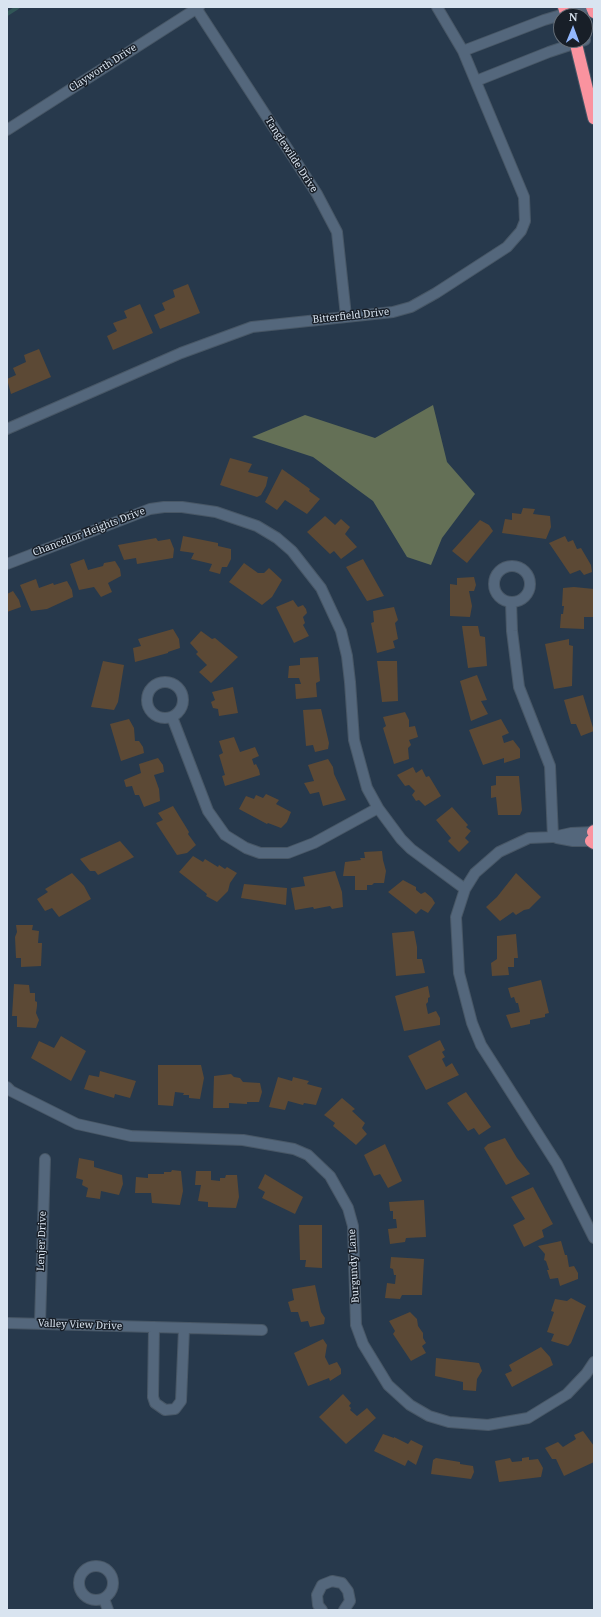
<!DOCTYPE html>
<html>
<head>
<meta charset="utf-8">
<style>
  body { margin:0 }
  #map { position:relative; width:601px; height:1617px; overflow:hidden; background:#27394c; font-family:"Noto Serif",serif }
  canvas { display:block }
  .frame { position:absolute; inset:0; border:8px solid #d9e4f0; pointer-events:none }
  .north { position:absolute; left:553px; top:8px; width:40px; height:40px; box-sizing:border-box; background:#181f28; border:1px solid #656e78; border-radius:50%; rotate:1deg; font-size:11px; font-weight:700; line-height:16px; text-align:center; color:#d9e4f0 }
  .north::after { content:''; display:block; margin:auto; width:14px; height:18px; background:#92b7fd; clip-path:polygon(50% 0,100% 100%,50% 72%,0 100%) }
</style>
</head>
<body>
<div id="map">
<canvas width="601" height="1617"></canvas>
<div class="frame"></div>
<div class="north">N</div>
</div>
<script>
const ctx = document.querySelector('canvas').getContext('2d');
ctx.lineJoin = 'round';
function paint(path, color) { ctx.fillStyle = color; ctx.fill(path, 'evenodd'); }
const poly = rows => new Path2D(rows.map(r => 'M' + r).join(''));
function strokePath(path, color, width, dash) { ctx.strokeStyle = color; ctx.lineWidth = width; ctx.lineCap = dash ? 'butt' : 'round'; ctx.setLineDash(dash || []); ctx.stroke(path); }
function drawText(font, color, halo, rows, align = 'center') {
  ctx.font = font + ' "Noto Serif",serif'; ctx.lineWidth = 3; ctx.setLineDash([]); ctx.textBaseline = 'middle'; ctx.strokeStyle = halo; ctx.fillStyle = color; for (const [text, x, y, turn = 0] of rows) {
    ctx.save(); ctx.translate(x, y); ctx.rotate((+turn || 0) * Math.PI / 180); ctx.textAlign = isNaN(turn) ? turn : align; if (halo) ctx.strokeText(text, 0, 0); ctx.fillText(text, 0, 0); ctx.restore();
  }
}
paint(poly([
  [433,405,447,462,475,494,442,538,431,565,407,557,373,501,313,457,252,437,305,415,375,438]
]), '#647056');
strokePath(poly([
  [7,14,18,7]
]), '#315657', 4);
paint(poly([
  [188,284,200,313,160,329,154,315,165,310,162,303,175,297,173,290],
  [140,304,153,333,113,350,107,336,117,331,113,323,127,318,124,311],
  [39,349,51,377,11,394,7,379,16,375,13,368,26,362,24,355],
  [230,458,252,464,248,472,268,477,266,486,261,495,257,497,220,485],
  [282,469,310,489,309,491,320,499,307,514,285,500,277,510,265,502],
  [523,508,535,509,533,514,550,516,551,527,546,539,502,533,505,519,512,520,512,513,521,514],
  [325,516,335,525,341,519,350,527,345,534,357,547,341,559,334,551,330,554,307,532],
  [480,520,489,525,493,531,467,563,452,551],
  [183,536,218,543,218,546,231,549,231,559,227,567,222,567,220,574,209,571,212,564,191,559,194,553,180,551],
  [565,536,568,542,573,540,577,549,581,548,591,565,592,572,584,575,580,570,570,574,549,543],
  [156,538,158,541,170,539,174,549,173,558,137,564,136,558,124,560,118,545],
  [84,559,88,570,103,566,104,563,115,561,120,569,121,576,108,583,112,592,101,597,94,587,79,590,70,564],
  [363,559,384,596,367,601,346,567],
  [244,563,258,573,264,573,269,568,282,580,272,597,262,605,229,582],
  [474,577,476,585,474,591,469,591,472,606,470,617,450,616,450,584,457,585,457,578],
  [36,579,39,588,53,583,54,585,67,581,72,590,73,597,47,609,31,611,20,585],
  [574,587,594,589,594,617,584,617,584,629,560,628,561,614,563,614,564,606,562,606,563,588],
  [13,591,19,600,21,607,7,612,7,594],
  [293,600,298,607,303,605,306,609,307,613,303,617,305,623,303,625,309,636,294,643,276,607],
  [394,607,398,620,395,623,398,639,393,641,395,648,377,653,371,623,374,622,373,611],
  [462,626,478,626,480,636,485,637,487,666,468,668],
  [173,629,179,639,180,648,168,652,168,653,135,662,133,648,141,646,138,639],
  [201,631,212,639,215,638,238,657,211,683,199,672,207,665,196,654,198,652,190,643],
  [569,639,569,645,573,646,572,686,554,689,545,644],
  [318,657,320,681,316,683,317,697,296,699,295,684,301,684,299,678,288,678,289,666,300,665,300,658],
  [103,661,124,665,118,702,114,710,91,707],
  [377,661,397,661,398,701,382,702],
  [477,675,487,700,481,701,488,714,471,721,460,681],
  [233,687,238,713,219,716,218,709,213,708,211,702,215,700,212,692],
  [583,695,594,731,581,736,576,724,571,724,564,700],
  [321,709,329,743,328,749,315,752,313,745,306,746,303,710],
  [405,712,409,720,409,727,415,726,418,737,409,740,411,745,408,748,409,759,394,764,383,728,386,726,383,717],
  [129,719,134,728,135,741,139,741,143,747,144,753,121,761,110,724],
  [501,719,509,733,502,736,504,743,513,740,520,749,520,758,504,763,504,758,483,765,469,730],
  [234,737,240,752,255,747,259,756,252,759,254,765,256,764,259,770,260,775,225,786,222,776,225,775,219,755,223,753,219,741],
  [158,758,163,765,164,772,154,775,159,789,160,801,144,807,139,795,135,795,132,786,126,787,124,780,141,773,139,764],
  [328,759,333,767,334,774,346,800,323,806,319,792,310,794,304,783,314,781,308,765],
  [413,767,416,773,422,769,426,777,429,776,441,796,425,806,419,800,416,801,412,795,415,791,409,785,405,786,397,775],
  [496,776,519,776,522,810,520,815,498,815,496,797,491,798,491,786,496,785],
  [266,794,279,800,276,804,291,812,287,822,281,828,268,823,267,824,239,809,246,796,254,799,256,795,263,798],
  [173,806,189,832,188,834,196,845,187,853,177,855,156,823,163,820,158,813],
  [452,807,468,825,466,827,471,831,465,838,469,842,459,852,448,841,451,838,436,820],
  [120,841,134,857,98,875,95,871,90,871,80,859],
  [382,851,383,860,386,871,384,883,374,883,372,885,367,885,367,890,355,890,355,876,343,876,345,862,361,860,360,858,365,858,364,852],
  [193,856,203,862,205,859,218,867,219,865,225,869,227,867,237,873,230,883,228,891,217,902,206,896,207,894,179,872],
  [335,871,342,892,343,907,332,909,330,906,314,909,313,907,295,910,291,888,305,886,303,877],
  [72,873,84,886,91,899,59,917,52,908,45,911,37,899,48,892,45,889],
  [516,873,541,897,529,909,524,910,516,915,513,912,500,921,486,907,497,897],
  [403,880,416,887,416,890,421,894,425,892,432,898,435,903,428,913,421,909,416,914,388,892],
  [244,884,287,888,286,905,241,898],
  [16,925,33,925,32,930,39,931,38,943,42,943,41,966,21,967,21,958,16,958,15,937,17,932],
  [414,931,417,947,417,959,422,959,425,973,396,976,392,933],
  [516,934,518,958,514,958,514,967,508,967,509,975,492,976,491,963,497,959,497,936],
  [541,980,549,1013,545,1014,545,1017,530,1020,530,1024,511,1028,506,1015,520,1012,518,1003,516,1003,514,997,511,998,508,988],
  [14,984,29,985,30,993,35,993,35,1001,37,1002,37,1006,36,1013,39,1020,36,1028,17,1027,17,1016,12,1016],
  [428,986,430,997,428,998,428,1002,426,1004,428,1014,436,1011,440,1018,440,1025,404,1031,395,996],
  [61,1036,86,1051,71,1081,31,1058,39,1041,54,1048],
  [440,1040,445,1050,442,1052,445,1057,442,1059,446,1067,452,1063,459,1075,426,1090,408,1056],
  [158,1065,201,1065,204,1078,200,1099,189,1098,189,1095,183,1095,184,1093,175,1092,173,1106,158,1105],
  [100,1071,136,1081,130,1098,115,1094,114,1098,84,1089,89,1075,99,1077],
  [231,1074,234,1077,240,1078,243,1082,260,1083,262,1092,259,1102,247,1102,247,1104,229,1103,229,1108,213,1108,214,1076],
  [278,1077,292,1081,293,1077,309,1081,307,1084,322,1088,316,1105,304,1103,303,1105,288,1101,285,1110,269,1107],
  [466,1092,491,1127,479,1135,474,1128,468,1131,447,1103],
  [342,1098,355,1109,352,1111,365,1123,362,1128,367,1134,356,1145,333,1126,335,1123,324,1115],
  [505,1138,517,1158,530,1174,506,1185,484,1148,488,1144],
  [385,1144,402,1181,388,1188,380,1174,374,1176,364,1155],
  [79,1158,94,1161,94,1167,122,1175,123,1184,119,1195,101,1191,100,1199,86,1197,88,1188,82,1185,83,1180,76,1178],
  [172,1170,181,1171,183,1191,180,1205,152,1203,151,1193,135,1193,136,1177,148,1178,148,1174,164,1174,164,1172,171,1172],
  [196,1171,211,1171,211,1180,220,1181,220,1178,225,1178,226,1175,237,1175,239,1197,236,1208,208,1207,208,1202,198,1201,201,1185,195,1185],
  [265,1174,303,1197,295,1214,262,1198,265,1192,258,1188],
  [533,1187,553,1224,542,1230,544,1237,524,1247,513,1225,525,1219,511,1197],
  [424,1200,426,1237,406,1238,405,1242,390,1244,388,1229,397,1228,396,1219,393,1219,393,1211,390,1211,389,1202],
  [299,1225,322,1225,322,1268,305,1267,306,1260,300,1260],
  [561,1241,565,1255,567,1255,569,1267,574,1266,578,1273,578,1279,560,1286,558,1278,550,1279,547,1270,549,1270,546,1261,544,1260,545,1254,538,1246],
  [391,1257,424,1259,422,1295,402,1295,400,1299,385,1298,387,1283,395,1284,396,1275,394,1275,393,1269,390,1268],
  [315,1285,321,1312,325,1318,324,1324,310,1327,308,1321,301,1322,298,1312,291,1312,288,1302,294,1300,292,1289],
  [571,1298,586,1306,571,1343,568,1346,551,1341,554,1334,547,1332,554,1312,551,1311,555,1299,567,1301],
  [410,1312,417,1319,418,1326,423,1333,423,1338,426,1343,422,1346,426,1353,411,1361,393,1334,395,1331,389,1321],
  [323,1339,327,1345,325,1357,329,1365,337,1362,341,1369,341,1374,330,1381,329,1378,308,1386,294,1353],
  [541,1347,550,1357,553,1365,512,1387,505,1374,512,1371,509,1365],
  [436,1358,479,1363,482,1371,477,1379,476,1391,463,1390,463,1382,435,1376],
  [343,1394,351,1403,349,1406,351,1408,350,1410,357,1416,367,1408,376,1418,346,1444,319,1417],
  [583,1431,594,1446,594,1462,564,1476,556,1459,552,1459,545,1448,558,1442,563,1447,576,1439,574,1435],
  [383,1434,394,1438,394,1437,408,1444,411,1440,423,1446,416,1465,408,1460,405,1466,374,1451],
  [529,1457,529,1460,538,1459,543,1468,541,1477,499,1482,495,1461,510,1458,512,1462,522,1461,522,1458],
  [436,1458,460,1462,460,1464,473,1466,474,1472,471,1479,431,1474,433,1460]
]), '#5c4935');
const minor = poly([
  [196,8,317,194,337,232,346,316],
  [463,51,544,20,588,7],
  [476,81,549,52,585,40],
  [7,130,199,7],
  [7,429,181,353,252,327,393,312,411,307,436,293,507,247,521,231,525,221,524,197,463,51,437,7],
  [7,564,150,509,164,507,182,507,216,512,257,526,277,538,292,551,321,588,341,631,347,656,350,682,354,740,367,788,378,808,401,839,411,849,465,889],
  '494 584a18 18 0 1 1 36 0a18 18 0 1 1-36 0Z',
  [511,602,512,631,519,687,550,766,553,837],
  '147 700a18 18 0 1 1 36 0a18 18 0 1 1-36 0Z',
  [172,717,208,811,225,835,246,848,260,853,288,853,314,843,378,808],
  [594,832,571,833,553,837,529,838,499,852,475,873,465,889,456,917,459,973,472,1023,481,1045,557,1164,594,1238],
  [557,838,573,841,594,841],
  [7,1087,11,1091,77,1124,131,1136,243,1140,294,1149,308,1155,330,1176,348,1208,353,1226,356,1325,363,1344,388,1385,410,1405,429,1416,449,1422,488,1425,528,1418,567,1394,586,1374,594,1362],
  [7,1323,262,1330],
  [40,1323,45,1159],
  [154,1327,153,1397,155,1403,165,1410,175,1409,181,1401,184,1329],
  '79 1583a17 17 0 1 1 34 0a17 17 0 1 1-34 0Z',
  [104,1599,108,1610],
  [322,1610,318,1605,317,1595,322,1585,332,1581,342,1583,348,1591,350,1601,344,1610]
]);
const highway = poly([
  [564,7,567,16],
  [592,7,594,12],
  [575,40,594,118],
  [593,832,594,831],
  [591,841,594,843]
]);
strokePath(minor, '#485766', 12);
strokePath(highway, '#485766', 14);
strokePath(minor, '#54677c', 10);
strokePath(highway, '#fa939f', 12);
drawText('10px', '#d9e4f0', '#181f28', [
  ["Clayworth Drive",103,68,-33],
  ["Tanglewilde Drive",291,155,57],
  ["Bitterfield Drive",351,316,-6],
  ["Chancellor Heights Drive",89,532,-21],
  ["Lenjer Drive",42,1241,-88],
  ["Burgundy Lane",354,1266,-93],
  ["Valley View Drive",80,1325,2]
]);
</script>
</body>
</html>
